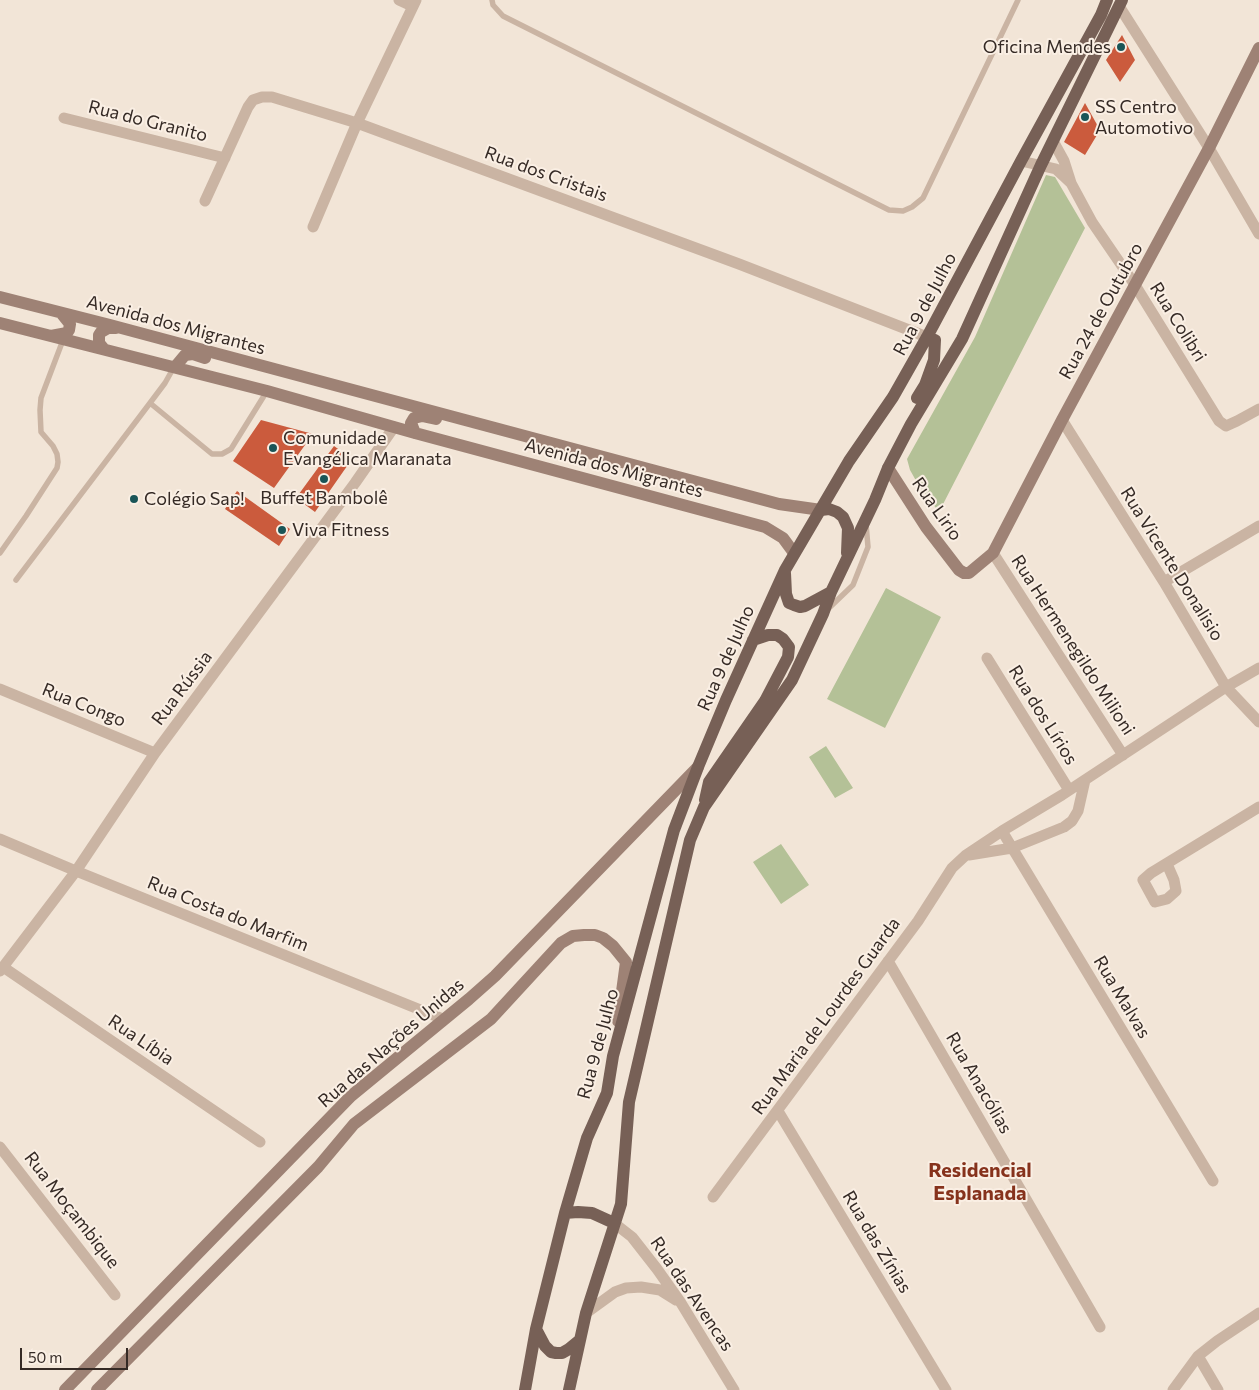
<!DOCTYPE html>
<html>
<head>
<meta charset="utf-8">
<style>
  body { margin:0 }
  #map { position:relative; width:1259px; height:1390px; overflow:hidden; background:#f2e5d7; font-family:Commissioner,sans-serif }
  canvas { display:block }
  .scale { position:absolute; left:20px; top:1348px; width:108px; height:22px; box-sizing:border-box; border:2px solid #352a25; border-top:0; padding-left:6px; font-size:15px; line-height:18px; white-space:nowrap; color:#352a25; -webkit-text-stroke:4px #faefe4; paint-order:stroke }
</style>
</head>
<body>
<div id="map">
<canvas width="1259" height="1390"></canvas>
<div class="scale">50 m</div>
</div>
<script>
const ctx = document.querySelector('canvas').getContext('2d');
ctx.lineJoin = 'round';
function paint(path, color) { ctx.fillStyle = color; ctx.fill(path, 'evenodd'); }
const poly = rows => new Path2D(rows.map(r => 'M' + r).join(''));
function strokePath(path, color, width, dash) { ctx.strokeStyle = color; ctx.lineWidth = width; ctx.lineCap = dash ? 'butt' : 'round'; ctx.setLineDash(dash || []); ctx.stroke(path); }
function drawText(font, color, halo, rows, align = 'center') {
  ctx.font = font + ' Commissioner,sans-serif'; ctx.lineWidth = 4; ctx.setLineDash([]); ctx.textBaseline = 'middle'; ctx.strokeStyle = halo; ctx.fillStyle = color; for (const [text, x, y, turn = 0] of rows) {
    ctx.save(); ctx.translate(x, y); ctx.rotate((+turn || 0) * Math.PI / 180); ctx.textAlign = isNaN(turn) ? turn : align; if (halo) ctx.strokeText(text, 0, 0); ctx.fillText(text, 0, 0); ctx.restore();
  }
}
paint(poly([
  [1046,175,1055,177,1085,228,939,512,919,486,910,470,907,459,975,337],
  [886,588,941,617,885,728,827,699],
  [826,746,853,788,835,798,809,757],
  [781,844,809,885,781,904,753,862]
]), '#b4c197');
paint(poly([
  [1122,35,1135,60,1120,82,1106,60],
  [1085,103,1100,130,1085,155,1064,142],
  [261,420,313,434,274,488,233,461],
  [334,446,352,459,315,512,296,498],
  [237,491,290,529,279,546,225,509]
]), '#cb5b3d');
strokePath(poly([
  [492,0,493,5,503,16,889,210,903,211,912,207,923,198,1018,0],
  [150,403,212,454,222,454,231,449,267,391],
  [0,553,26,516,57,468,58,462,57,454,53,446,41,432,40,410,41,398,63,340],
  [16,580,150,403,165,383,174,367],
  [828,609,853,585,868,547,866,524]
]), '#cab4a3', 5.5);
strokePath(poly([
  [399,0,412,6],
  [1119,6,1209,148,1259,234],
  [64,118,225,158],
  [1053,141,1064,161,1071,183,1092,222,1135,285,1219,421,1226,426,1237,421,1259,409],
  [1021,161,1056,169,1071,183],
  [205,201,248,107,253,100,262,97,272,97,357,123,739,264,927,337],
  [313,227,357,123,416,0],
  [1062,420,1164,582,1226,687,1259,722],
  [993,553,1123,755],
  [1164,582,1259,526],
  [987,658,1069,790],
  [0,689,155,753],
  [1002,831,1213,1181],
  [0,839,76,871,443,1019],
  [969,855,1012,848,1064,827,1072,821,1078,811,1085,780],
  [1167,864,1174,880,1176,891,1167,899,1155,902,1143,880,1151,873,1259,807],
  [888,961,1100,1327],
  [3,967,260,1142],
  [0,971,76,871,155,753,355,483,394,427],
  [778,1111,946,1390],
  [0,1147,115,1295],
  [713,1197,918,921,952,868,966,855,1002,831,1062,795,1226,687,1259,668],
  [614,1223,632,1237,657,1269,681,1303,734,1390],
  [586,1313,615,1292,626,1288,641,1287,660,1290,676,1300],
  [1198,1356,1218,1390],
  [1173,1390,1198,1356,1217,1341,1259,1313]
]), '#cab4a3', 11);
strokePath(poly([
  [0,297,110,325,779,504,821,510],
  [0,323,267,391,415,433,765,527,783,538,794,553],
  [51,336,67,333,69,330,70,324,62,314],
  [104,349,99,343,99,335,101,332,108,328,116,328],
  [175,367,185,355,193,354,205,358],
  [415,433,411,423,414,418,422,416,436,419],
  [888,468,926,527,959,570,964,573,969,573,993,553,1062,420,1209,148,1259,48],
  [65,1390,351,1096,469,999,495,976,698,767],
  [97,1390,318,1167,354,1124,491,1019,561,943,573,936,584,935,595,935,603,938,613,946,626,962,618,1021]
]), '#9e8275', 12);
strokePath(poly([
  [917,398,925,385,934,360,935,340,927,337],
  [821,510,829,509,837,512,843,517,848,528,847,553],
  [785,573,786,594,789,603,794,605,800,607,805,606,831,592],
  [705,800,709,782,765,701,788,657,789,647,783,639,777,635,768,635,753,640],
  [565,1213,578,1212,592,1213,614,1223],
  [536,1329,545,1346,551,1352,556,1353,562,1353,569,1349,580,1340],
  [525,1390,536,1329,565,1213,587,1138,607,1093,613,1056,674,830,698,767,726,700,785,570,849,461,893,397,927,337,1021,161,1101,15,1107,0],
  [569,1390,586,1313,621,1204,629,1102,690,840,704,807,792,680,823,614,831,592,875,500,888,468,911,424,962,339,1041,165,1122,0]
]), '#776056', 12);
for (const [x, y, r, color] of [
  [1121,47,5,"#1a5557"],
  [1085,117,5,"#1a5557"],
  [273,448,5,"#1a5557"],
  [324,479,5,"#1a5557"],
  [134,499,5,"#1a5557"],
  [282,530,5,"#1a5557"]
]) { const dot = new Path2D(); dot.arc(x, y, r, 0, 2 * Math.PI); ctx.fillStyle = color; ctx.fill(dot); strokePath(dot, '#faefe4', 2); }
drawText('18px', '#352a25', '#faefe4', [
  ["Oficina Mendes",1111,47,"right"],
  ["SS Centro",1095,107],
  ["Automotivo",1095,128],
  ["Comunidade",283,438],
  ["Evangélica Maranata",283,459],
  ["Buffet Bambolê",324,498,"center"],
  ["Colégio Sap!",144,499],
  ["Viva Fitness",292,530]
], 'left');
drawText('18px', '#352a25', '#faefe4', [
  ["Rua do Granito",148,121,14],
  ["Rua dos Cristais",546,174,20],
  ["Rua 9 de Julho",925,304,-62],
  ["Rua 24 de Outubro",1101,311,-61],
  ["Rua Colibri",1178,322,58],
  ["Avenida dos Migrantes",176,325,15],
  ["Avenida dos Migrantes",614,468,15],
  ["Rua Lirio",937,509,55],
  ["Rua Vicente Donalisio",1172,564,58],
  ["Rua Hermenegildo Milioni",1073,645,57],
  ["Rua 9 de Julho",726,658,-66],
  ["Rua Rússia",182,688,-53],
  ["Rua Congo",84,705,22],
  ["Rua dos Lírios",1043,715,58],
  ["Rua Costa do Marfim",228,914,22],
  ["Rua Malvas",1122,997,59],
  ["Rua Maria de Lourdes Guarda",826,1016,-54],
  ["Rua Líbia",141,1040,34],
  ["Rua das Nações Unidas",391,1043,-41],
  ["Rua 9 de Julho",598,1044,-75],
  ["Rua Anacólias",979,1083,60],
  ["Rua Moçambique",72,1210,52],
  ["Rua das Zínias",877,1242,59],
  ["Rua das Avencas",692,1294,56]
]);
drawText('bold 20px', '#86321c', '#faefe4', [
  ["Residencial",980,1170],
  ["Esplanada",980,1193]
]);
</script>
</body>
</html>
